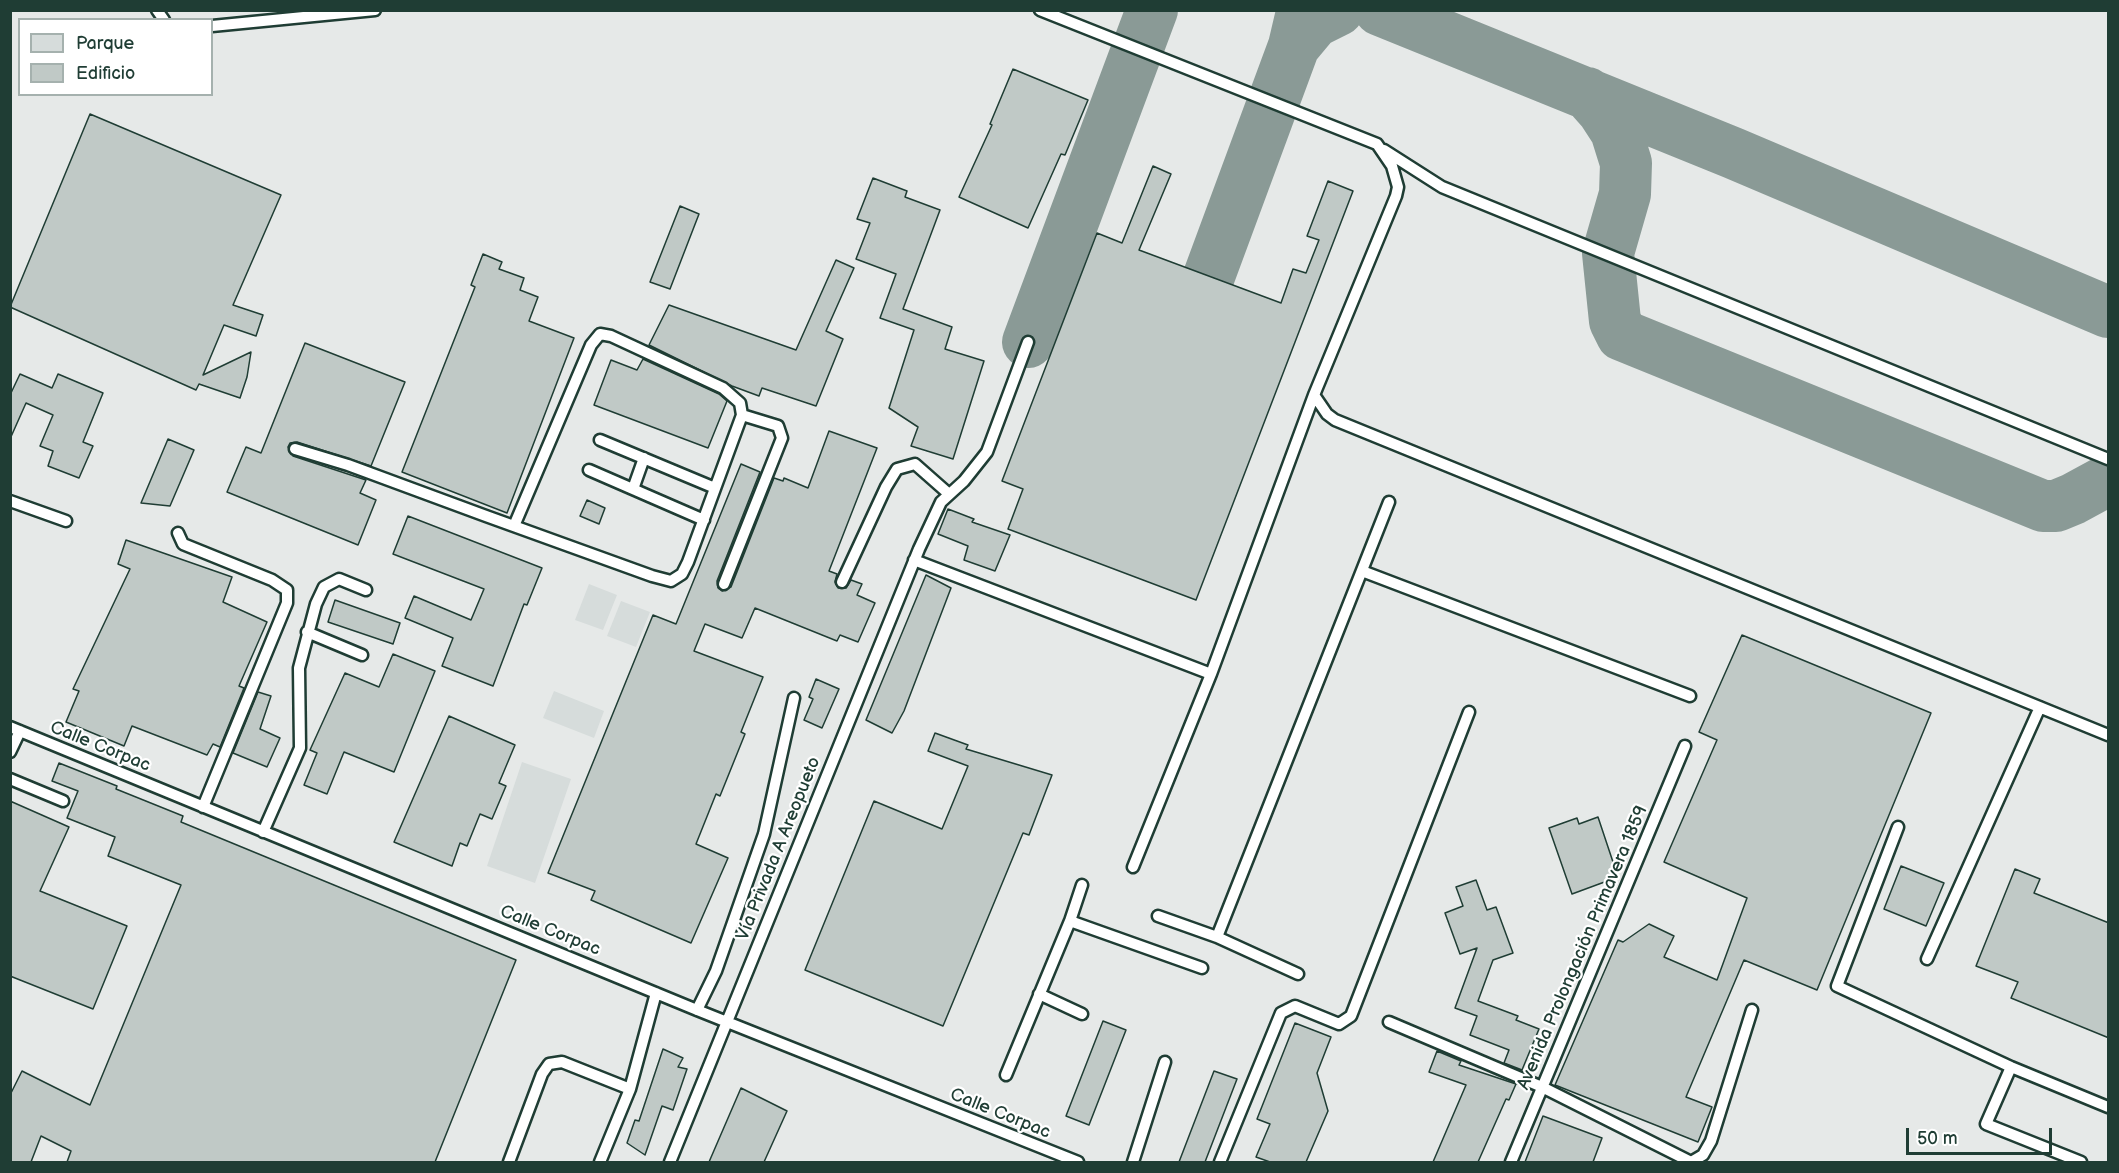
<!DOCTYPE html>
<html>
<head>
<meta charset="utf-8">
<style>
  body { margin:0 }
  #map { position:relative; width:2119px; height:1173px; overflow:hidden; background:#f6f7f7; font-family:"Balsamiq Sans",sans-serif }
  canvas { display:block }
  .frame { position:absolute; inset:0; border:12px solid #1f3d34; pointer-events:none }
  .legend { position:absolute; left:18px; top:18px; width:195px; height:78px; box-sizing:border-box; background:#fff; border:2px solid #a5b1ae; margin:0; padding:8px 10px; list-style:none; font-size:18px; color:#1f3d34 }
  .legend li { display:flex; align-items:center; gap:12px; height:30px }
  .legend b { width:30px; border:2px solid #a5b1ae }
  .scale { position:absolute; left:1906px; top:1128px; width:146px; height:27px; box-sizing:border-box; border:3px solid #1f3d34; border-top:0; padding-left:8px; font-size:18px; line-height:21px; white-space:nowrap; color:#1f3d34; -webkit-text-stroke:4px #fff; paint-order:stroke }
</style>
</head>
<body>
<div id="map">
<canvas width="2119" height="1173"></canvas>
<div class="frame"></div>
<ul class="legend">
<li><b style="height:16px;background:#d6dcdb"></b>Parque</li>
<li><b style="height:16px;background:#c0c9c6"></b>Edificio</li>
</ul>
<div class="scale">50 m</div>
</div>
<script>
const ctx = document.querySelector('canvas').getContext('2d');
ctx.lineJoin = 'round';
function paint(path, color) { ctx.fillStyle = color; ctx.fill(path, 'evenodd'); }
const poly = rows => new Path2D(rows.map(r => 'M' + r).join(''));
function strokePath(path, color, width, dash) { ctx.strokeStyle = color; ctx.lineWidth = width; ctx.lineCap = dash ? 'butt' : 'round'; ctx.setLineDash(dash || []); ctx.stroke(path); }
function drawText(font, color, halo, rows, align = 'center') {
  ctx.font = font + ' "Balsamiq Sans",sans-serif'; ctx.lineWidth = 4.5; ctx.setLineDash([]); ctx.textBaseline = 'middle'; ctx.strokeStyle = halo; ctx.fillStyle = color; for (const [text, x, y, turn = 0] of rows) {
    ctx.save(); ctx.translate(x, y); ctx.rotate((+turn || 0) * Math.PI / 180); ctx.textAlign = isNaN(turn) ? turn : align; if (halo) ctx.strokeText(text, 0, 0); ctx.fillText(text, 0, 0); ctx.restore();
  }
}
paint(poly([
  [10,11,2108,11,2108,1162,11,1162],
  [20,20,212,20,212,94,20,94]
]), '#e6e9e8');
paint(poly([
  [589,584,617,595,603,630,575,620],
  [621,601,650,612,636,647,607,636],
  [554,691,604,711,594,738,543,718],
  [522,762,571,779,535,883,487,866]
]), '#d6dcdb');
strokePath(poly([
  [1380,10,1733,153,2108,312],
  [1302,12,1294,46,1314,22,1338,10],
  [1587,93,1603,111,1616,131,1626,163,1625,194,1608,253,1615,321,1622,335,2043,506,2056,506,2073,499,2108,480],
  [1209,276,1294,46],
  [1028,342,1152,10]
]), '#8a9a96', 52);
const building = poly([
  [1013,69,1088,100,1065,155,1061,154,1028,228,959,197,992,125,990,124,1013,69],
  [90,114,281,195,233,305,263,315,256,336,224,325,203,375,251,352,247,377,240,398,199,384,196,390,10,307,90,114],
  [1153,166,1171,174,1139,250,1281,303,1293,269,1306,273,1319,240,1307,236,1328,181,1353,191,1196,600,1008,529,1023,489,1002,481,1097,233,1122,243,1153,166],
  [873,178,907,191,905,197,940,210,903,309,952,327,945,349,984,361,953,459,911,446,918,427,889,408,914,330,880,318,896,274,856,259,870,223,857,219,873,178],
  [680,206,699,214,670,289,650,282,680,206],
  [483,254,502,262,499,269,524,278,520,290,538,297,529,321,574,338,507,513,402,472,475,287,471,285,483,254],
  [836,260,854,268,826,331,843,339,816,406,762,388,759,396,732,386,649,345,669,305,796,350,836,260],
  [305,343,405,382,371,466,297,442,290,443,288,447,293,456,366,480,360,493,376,500,358,545,227,492,246,447,261,453,305,343],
  [643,359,719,394,727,401,708,448,594,405,611,360,637,370,643,359],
  [20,374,52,388,58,374,103,393,83,442,93,446,79,478,48,466,53,451,40,446,53,415,26,403,10,439,10,395,20,374],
  [829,431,877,448,829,571,837,574,835,582,838,588,846,588,851,580,862,584,857,595,875,603,858,642,840,635,837,641,755,608,742,638,705,624,694,651,763,677,741,732,745,734,720,796,716,794,696,844,728,858,691,943,591,900,595,891,548,873,653,615,676,624,741,464,760,472,717,581,718,588,722,591,731,587,774,478,783,481,784,478,808,488,829,431],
  [168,439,194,450,170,506,141,503,168,439],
  [587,500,605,508,599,524,580,516,587,500],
  [948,509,974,519,972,522,1010,535,995,571,964,560,968,546,938,534,948,509],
  [408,516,542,568,527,605,524,604,493,686,442,666,453,638,405,618,414,596,471,620,484,589,393,554,408,516],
  [126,540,232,577,223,602,267,622,239,686,244,688,220,747,213,744,207,755,132,726,124,746,66,722,79,691,73,689,130,569,118,564,126,540],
  [926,575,951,588,904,711,892,733,866,720,926,575],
  [335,600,400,623,393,644,328,622,335,600],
  [1742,635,1931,713,1817,990,1744,960,1686,1097,1712,1107,1698,1142,1555,1085,1618,940,1623,942,1649,924,1674,936,1664,957,1717,980,1747,898,1664,862,1717,740,1699,732,1742,635],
  [393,654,435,671,394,772,344,752,327,794,304,785,317,753,310,750,345,673,379,687,393,654],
  [816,679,839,689,822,728,804,720,813,699,809,697,816,679],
  [258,692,271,696,260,729,280,738,267,767,233,753,258,692],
  [449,716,515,745,499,783,506,786,492,819,480,814,467,846,460,843,452,866,394,842,449,716],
  [935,733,968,745,966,749,1052,775,1029,835,1023,833,943,1026,805,970,874,801,942,829,968,766,928,751,935,733],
  [59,763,117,786,116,789,183,816,181,822,516,960,435,1162,67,1162,71,1151,41,1136,31,1162,10,1162,10,1095,22,1071,90,1105,181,885,108,856,115,837,67,818,78,791,52,781,59,763],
  [10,801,69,827,40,891,127,926,93,1009,10,976,10,801],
  [1598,817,1618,877,1572,894,1549,828,1577,818,1579,824,1598,817],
  [1901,866,1944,883,1926,926,1884,909,1901,866],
  [2015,869,2040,879,2034,893,2109,923,2109,1038,2011,998,2018,982,1976,966,2015,869],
  [1476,880,1487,910,1496,907,1513,953,1493,960,1478,1001,1518,1016,1516,1020,1539,1029,1522,1070,1504,1063,1509,1050,1470,1035,1477,1016,1455,1008,1477,948,1460,954,1445,913,1463,906,1456,887,1476,880],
  [1103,1021,1126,1030,1089,1125,1066,1116,1103,1021],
  [1295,1023,1331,1037,1317,1073,1328,1111,1306,1162,1270,1162,1256,1157,1270,1124,1257,1119,1295,1023],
  [663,1049,683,1058,678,1067,687,1069,673,1110,662,1106,645,1155,627,1143,635,1120,639,1121,663,1049],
  [1437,1051,1461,1061,1459,1065,1516,1084,1509,1100,1506,1099,1478,1162,1433,1162,1466,1085,1429,1072,1437,1051],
  [1214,1071,1237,1079,1205,1162,1179,1162,1214,1071],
  [741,1088,787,1111,764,1162,709,1162,741,1088],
  [1543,1116,1602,1138,1593,1162,1525,1162,1543,1116]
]);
paint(building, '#c0c9c6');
strokePath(building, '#1f3d34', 1.5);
const service = poly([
  [157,10,164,20],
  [1040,10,1377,144,1392,166,1398,187,1396,196,1314,395,1211,674,1133,867],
  [212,26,375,10],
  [1384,150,1442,187,2108,459],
  [1314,395,1327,414,1335,420,2108,735],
  [600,440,715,488],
  [295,449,348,465,486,516,652,576,671,581,682,574,688,562,742,415,740,403,723,388,611,336,600,334,591,345,514,526],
  [589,470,704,520],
  [633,489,644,458],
  [10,501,66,521],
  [178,533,183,544,272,580,287,590,287,603,203,807],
  [914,560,1211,674],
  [1362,571,1690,696],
  [842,582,886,487,897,469,915,464,949,494],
  [724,584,782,438,778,426,742,415],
  [307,632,362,655],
  [10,727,697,1010,1078,1162],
  [10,752,20,731],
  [10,779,63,801],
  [1898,827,1837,986,2011,1067,2108,1107],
  [263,832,300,748,299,668,316,604,324,587,339,579,366,590],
  [1158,916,1217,937],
  [1070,921,1082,885],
  [1927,959,2040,707],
  [1298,974,1217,937,1389,502],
  [1039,994,1082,1014],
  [697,1010,716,971,764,834,794,698],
  [1389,1022,1542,1087,1691,1162,1703,1155,1711,1141,1752,1010],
  [2011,1067,1986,1124,2081,1162],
  [1006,1075,1070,921,1202,968],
  [509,1162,542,1074,549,1064,562,1062,630,1089],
  [600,1162,630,1089,656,993],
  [670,1162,919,549,941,502,964,481,987,452,1028,342],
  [1133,1162,1165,1062],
  [1220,1162,1281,1013,1295,1006,1339,1024,1351,1016,1469,712],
  [1511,1162,1685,746]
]);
strokePath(service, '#1f3d34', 15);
strokePath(service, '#fff', 10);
drawText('18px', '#1f3d34', '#fff', [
  ["Calle Corpac",100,747,22],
  ["Vía Privada A Areopueto",779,849,-68],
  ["Calle Corpac",550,931,22],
  ["Avenida Prolongación Primavera 1859",1583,948,-67],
  ["Calle Corpac",1000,1114,22]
]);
</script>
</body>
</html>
